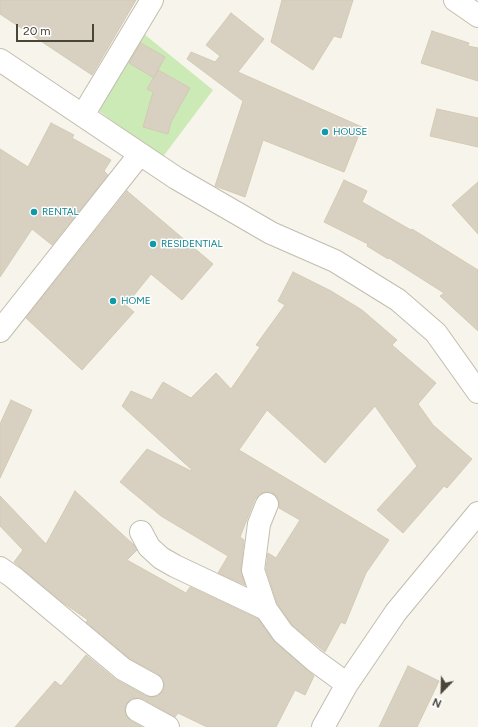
<!DOCTYPE html>
<html>
<head>
<meta charset="utf-8">
<style>
  body { margin:0 }
  #map { position:relative; width:478px; height:727px; overflow:hidden; background:#f6f4eb; font-family:Figtree,sans-serif }
  canvas { display:block }
  .north { position:absolute; left:422px; top:671px; width:40px; height:40px; -webkit-text-stroke:3px #fff; paint-order:stroke; rotate:203deg; font-size:11px; font-weight:700; line-height:16px; text-align:center; color:#4a4539 }
  .north::after { content:''; display:block; margin:auto; width:14px; height:18px; background:#4a4539; clip-path:polygon(50% 0,100% 100%,50% 72%,0 100%) }
  .scale { position:absolute; left:16px; top:24px; width:78px; height:18px; box-sizing:border-box; border:2px solid #4a4539; border-top:0; padding-left:5px; font-size:12px; line-height:14px; white-space:nowrap; color:#4a4539; -webkit-text-stroke:3px #fff; paint-order:stroke }
</style>
</head>
<body>
<div id="map">
<canvas width="478" height="727"></canvas>
<div class="north">N</div>
<div class="scale">20 m</div>
</div>
<script>
const ctx = document.querySelector('canvas').getContext('2d');
ctx.lineJoin = 'round';
function paint(path, color) { ctx.fillStyle = color; ctx.fill(path, 'evenodd'); }
const poly = rows => new Path2D(rows.map(r => 'M' + r).join(''));
function strokePath(path, color, width, dash) { ctx.strokeStyle = color; ctx.lineWidth = width; ctx.lineCap = dash ? 'butt' : 'round'; ctx.setLineDash(dash || []); ctx.stroke(path); }
function drawText(font, color, halo, rows, align = 'center') {
  ctx.font = font + ' Figtree,sans-serif'; ctx.lineWidth = 3; ctx.setLineDash([]); ctx.textBaseline = 'middle'; ctx.strokeStyle = halo; ctx.fillStyle = color; for (const [text, x, y, turn = 0] of rows) {
    ctx.save(); ctx.translate(x, y); ctx.rotate((+turn || 0) * Math.PI / 180); ctx.textAlign = isNaN(turn) ? turn : align; if (halo) ctx.strokeText(text, 0, 0); ctx.fillText(text, 0, 0); ctx.restore();
  }
}
paint(poly([
  [144,34,213,90,162,158,95,108]
]), '#cceab5');
const building = poly([
  [0,0,136,0,92,75,0,14,0,0],
  [282,0,353,0,341,38,334,36,313,70,271,42,282,0],
  [231,13,264,39,238,72,362,127,344,172,263,140,245,197,215,186,243,101,187,59,191,52,215,62,220,56,206,45,231,13],
  [432,31,469,43,468,46,478,48,478,81,421,63,432,31],
  [141,43,165,57,154,78,129,63,141,43],
  [158,70,190,88,171,122,168,134,143,127,153,92,147,89,158,70],
  [437,109,478,118,478,147,430,136,437,109],
  [51,123,74,135,72,138,111,160,104,171,108,175,52,245,32,229,0,277,0,149,28,167,51,123],
  [344,180,367,191,362,202,411,230,412,229,478,270,478,331,440,296,444,293,389,258,388,259,367,246,368,244,324,222,344,180],
  [478,182,478,234,452,205,478,182],
  [127,191,213,264,182,300,151,274,126,305,134,312,82,370,26,318,127,191],
  [293,272,331,291,362,310,397,340,392,345,436,383,418,404,433,425,472,459,447,488,444,486,403,533,377,510,417,466,375,406,325,463,267,410,239,450,389,540,366,573,345,624,341,622,325,652,292,625,277,603,266,569,268,553,276,558,300,520,279,508,279,502,277,496,271,492,266,492,259,494,255,499,240,537,244,540,241,569,245,585,218,573,228,556,161,516,120,482,147,449,191,471,192,470,122,406,131,391,152,400,163,382,191,398,216,373,231,389,260,347,256,345,285,305,278,301,293,272],
  [11,400,32,410,0,478,0,424,11,400],
  [75,491,134,545,137,550,127,560,186,593,190,587,258,619,275,642,314,676,305,695,295,690,276,727,207,727,178,713,175,717,143,699,137,698,131,699,126,704,125,711,127,717,131,721,142,727,15,727,55,681,61,686,86,655,115,679,146,696,152,697,158,696,163,691,164,684,163,679,158,674,130,659,86,622,88,620,62,602,14,562,23,550,0,526,0,496,46,544,75,491],
  [408,666,439,681,417,727,379,727,408,666]
]);
paint(building, '#d8d1c1');
strokePath(building, '#d3cab4', 1);
const minor = poly([
  [455,0,478,16],
  [0,60,176,178,271,233,335,261,398,300,436,333,478,392],
  [83,115,152,0],
  [0,331,140,154],
  [267,504,259,524,253,570,266,609,283,633,314,660,347,684],
  [141,532,149,547,161,558,175,566,266,609],
  [0,568,13,577,123,669,152,685],
  [137,710,168,727],
  [323,727,347,684,396,612,478,513]
]);
strokePath(minor, '#c2bdae', 24);
strokePath(minor, '#fff', 22);
for (const [x, y, r, color] of [
  [325,132,4,"#0f9aa8"],
  [34,212,4,"#0f9aa8"],
  [153,244,4,"#0f9aa8"],
  [113,301,4,"#0f9aa8"]
]) { const dot = new Path2D(); dot.arc(x, y, r, 0, 2 * Math.PI); ctx.fillStyle = color; ctx.fill(dot); strokePath(dot, '#fff', 1.5); }
drawText('10px', '#0d838f', '#fff', [
  ["HOUSE",333,132],
  ["RENTAL",42,212],
  ["RESIDENTIAL",161,244],
  ["HOME",121,301]
], 'left');
</script>
</body>
</html>
